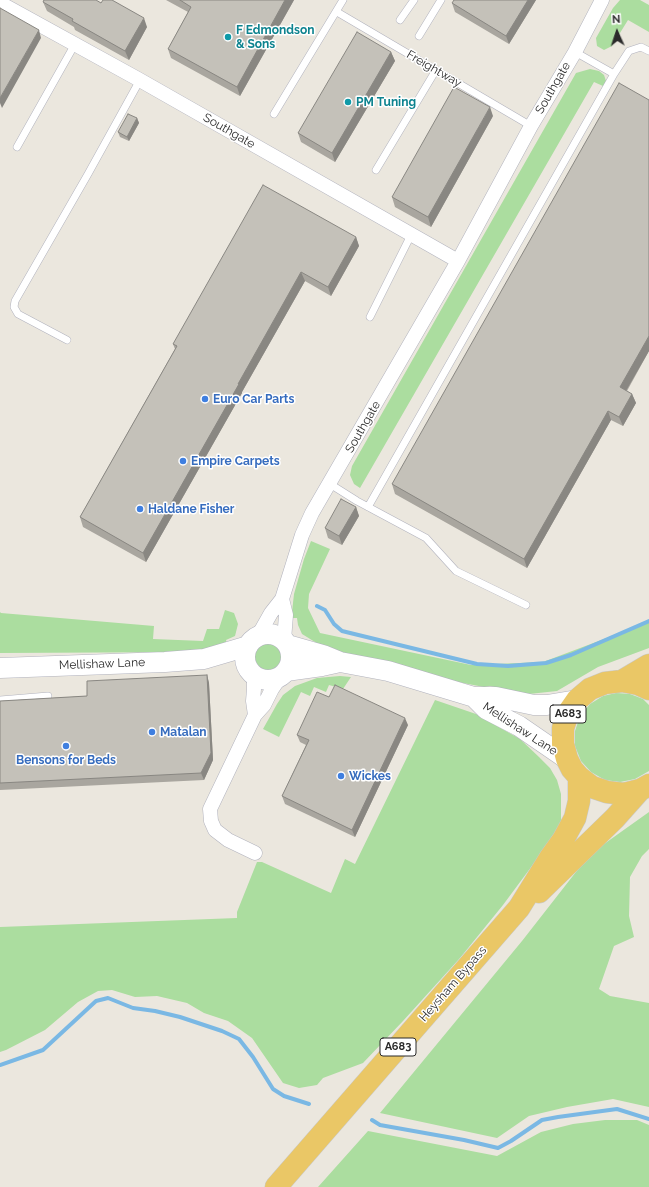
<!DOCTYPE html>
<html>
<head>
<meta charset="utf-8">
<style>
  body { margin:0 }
  #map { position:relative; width:649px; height:1187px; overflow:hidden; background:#ebe7de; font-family:Raleway,sans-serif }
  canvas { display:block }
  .north { position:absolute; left:597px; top:12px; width:40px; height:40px; -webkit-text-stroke:3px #fff; paint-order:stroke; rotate:357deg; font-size:11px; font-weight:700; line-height:16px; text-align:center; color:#2a2a2a }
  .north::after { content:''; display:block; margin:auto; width:14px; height:18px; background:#2a2a2a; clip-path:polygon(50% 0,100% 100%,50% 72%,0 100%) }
</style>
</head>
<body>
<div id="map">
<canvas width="649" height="1187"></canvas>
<div class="north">N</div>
</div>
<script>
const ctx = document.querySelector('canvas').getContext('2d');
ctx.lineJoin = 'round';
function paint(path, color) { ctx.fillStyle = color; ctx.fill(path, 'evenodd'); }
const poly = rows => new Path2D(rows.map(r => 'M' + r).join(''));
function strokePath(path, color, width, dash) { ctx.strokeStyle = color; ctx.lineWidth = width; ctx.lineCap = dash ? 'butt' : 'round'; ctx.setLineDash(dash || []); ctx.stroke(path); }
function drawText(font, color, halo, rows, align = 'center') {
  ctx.font = font + ' Raleway,sans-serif'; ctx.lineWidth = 3; ctx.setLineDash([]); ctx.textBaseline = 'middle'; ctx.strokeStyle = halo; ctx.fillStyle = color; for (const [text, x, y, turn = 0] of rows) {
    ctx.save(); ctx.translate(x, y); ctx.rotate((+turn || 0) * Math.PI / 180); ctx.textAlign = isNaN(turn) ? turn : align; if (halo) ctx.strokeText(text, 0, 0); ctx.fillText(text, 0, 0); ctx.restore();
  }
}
paint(poly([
  [620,0,640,0,649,5,649,32,628,20,612,46,604,50,597,46,596,38,613,8],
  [590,69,599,71,604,75,606,81,603,86,594,82,360,488,354,484,350,475,352,466,576,73],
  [311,541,330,549,309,594,308,608,320,633,471,665,543,662,649,622,649,648,598,667,557,691,529,694,490,686,484,687,447,680,313,646,315,642,302,634,298,625,297,618,292,618,292,612,294,594,304,559],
  [225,610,234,613,238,624,235,636,226,640,227,646,200,652,0,653,0,612,1,613,154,626,153,639,203,641,207,629,219,629],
  '255 657a14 14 0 1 1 28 0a14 14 0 1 1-28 0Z',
  [340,676,351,677,343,689,329,685,326,692,314,687,310,696,301,692,279,737,263,729,277,704,283,695,295,686,317,678],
  [616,693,630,694,643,699,649,705,649,771,635,779,620,782,605,780,591,772,581,761,575,746,575,731,580,716,590,704,603,696],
  [435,700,476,714,520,739,539,757,550,768,557,780,561,794,561,822,546,847,503,905,460,958,403,1021,363,1063,323,1078,317,1085,299,1088,283,1083,252,1038,228,1021,204,1013,187,1003,157,996,135,997,112,990,98,991,78,1002,45,1030,6,1050,0,1052,0,927,237,918,237,912,257,862,262,862,331,893,345,859,355,864],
  [649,812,649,849,642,856,630,877,629,916,634,937,614,946,599,989,610,996,649,1003,649,1107,613,1099,567,1107,529,1116,497,1138,380,1113,522,941,590,854],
  [605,1120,637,1120,649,1125,649,1187,318,1187,368,1131,497,1156,541,1132,573,1124]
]), '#abdd9f');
strokePath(poly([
  [317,606,325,610,334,624,342,631,477,664,508,666,546,663,571,655,649,621],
  [0,1065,43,1050,96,1001,108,998,133,1008,155,1011,180,1017,222,1031,239,1039,253,1057,273,1089,284,1096,309,1104],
  [372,1120,380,1125,464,1140,498,1148,511,1141,542,1120,558,1117,617,1109,649,1119]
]), '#7ab8e4', 4);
const service = poly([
  [337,12,531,126],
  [400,20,414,0],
  [419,36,441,0],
  [575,52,614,74,629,51,641,47,649,51],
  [274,114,343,0],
  [17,147,75,44],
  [376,170,436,70],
  [370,317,411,235],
  [67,340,18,314,14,307,15,301,88,174,140,80],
  [330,484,357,501,426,538,456,571,526,605],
  [368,507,614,74],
  [0,700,48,696]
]);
const minor = poly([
  [0,3,138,79,458,261],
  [282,599,286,615,284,640],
  [258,636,271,613,282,599,302,535,312,513,458,261,531,126,575,52,602,0],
  [254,675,254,689,253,701,255,715],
  [255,853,228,840,215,830,211,821,210,809,255,715,264,705,272,689,281,676]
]);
const secondary = poly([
  '245 657a23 23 0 1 1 46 0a23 23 0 1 1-46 0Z',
  [288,645,323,655,340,662,388,671,474,697,496,697,534,705,547,705,577,700],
  [0,668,165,662,204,659,248,646],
  [286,671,322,666,340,662],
  [474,697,486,709,519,726,567,759]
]);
const trunk = poly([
  [622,681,649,665],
  [649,689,638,684,622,681,605,683,590,689,577,700,568,713,563,728,563,744,567,759,572,769,579,777,592,787,607,792,624,794,640,790,649,785],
  [539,892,615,818,640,790],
  [276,1187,519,908,550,858,563,840,575,818,579,801,579,777]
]);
strokePath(service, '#b1b2bd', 8);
strokePath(minor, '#b1b2bd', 15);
strokePath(secondary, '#b1b2bd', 21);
strokePath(trunk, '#c8c8c8', 23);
strokePath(service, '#fff', 7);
strokePath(minor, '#fff', 14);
strokePath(secondary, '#fff', 20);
strokePath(trunk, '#eac766', 22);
paint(poly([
  [166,0,294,0,240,96,171,58,168,49,188,12],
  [536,0,509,44,455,12,452,3],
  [43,2,147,27,129,60,75,30,74,27,47,11],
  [391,52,395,61,335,162,301,142,298,133],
  [649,100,649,351,627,391,632,394,636,403,623,426,611,420,527,568,395,494,392,484],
  [493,116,431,227,395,207,392,197],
  [137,118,139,123,129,141,120,137,118,132],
  [356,237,359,246,331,296,305,281,242,392,242,393,146,562,83,527,80,517,175,349,173,344],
  [356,507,359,516,342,545,328,538,325,528],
  [207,675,209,683,213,760,204,780,0,790,0,701,87,696],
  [329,697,408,725,355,837,285,804,282,796,306,745,300,742,297,735]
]), '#a9a69f');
paint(poly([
  [285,0,294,0,240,96,237,87],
  [528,0,536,0,509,44,506,36],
  [144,18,147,27,129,60,125,51],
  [39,30,41,38,2,108,0,103,0,98],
  [391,52,395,61,335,162,332,153],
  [490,107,493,116,431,227,428,217],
  [137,118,139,123,129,141,127,137],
  [356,237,359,246,331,296,328,287],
  [301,272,305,281,242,392,242,393,146,562,143,553],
  [649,336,649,351,623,396,620,387],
  [632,394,636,403,623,426,619,417],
  [608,411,611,420,527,568,524,559],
  [356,507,359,516,342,545,339,536],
  [207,675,209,683,213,760,204,780,201,773],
  [405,718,408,725,355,837,352,830]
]), '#898782');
const building = poly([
  [44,0,96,0,101,3,103,0,112,0,144,18,125,51,72,21,73,19,43,2,44,0],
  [180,0,285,0,237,87,168,49,191,7,180,0],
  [454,0,528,0,506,36,452,3,454,0],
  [0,8,39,30,0,98,0,8],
  [357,32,391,52,332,153,298,133,357,32],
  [619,83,649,100,649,336,620,387,632,394,619,417,608,411,524,559,392,484,619,83],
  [454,87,490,107,428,217,392,197,454,87],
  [128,114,137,118,127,137,118,132,128,114],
  [263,185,356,237,328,287,301,272,238,384,239,384,143,553,80,517,177,346,173,344,263,185],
  [341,499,356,507,339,536,325,528,341,499],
  [207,675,211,753,201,773,0,783,0,701,87,696,87,681,207,675],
  [335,685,405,718,352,830,282,796,309,740,297,735,317,692,329,697,335,685]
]);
paint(building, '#c4c1b9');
strokePath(building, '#898782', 1);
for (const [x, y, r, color] of [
  [228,37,4,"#0f9aa8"],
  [348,102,4,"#0f9aa8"],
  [205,399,4,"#3f7fe0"],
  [183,461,4,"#3f7fe0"],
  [140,509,4,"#3f7fe0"],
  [152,732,4,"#3f7fe0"],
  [66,746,4,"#3f7fe0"],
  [341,776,4,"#3f7fe0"]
]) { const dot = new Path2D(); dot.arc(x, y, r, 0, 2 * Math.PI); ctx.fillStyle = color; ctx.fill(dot); strokePath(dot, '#fff', 1.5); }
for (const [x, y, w] of [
  [568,714,36],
  [398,1047,36]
]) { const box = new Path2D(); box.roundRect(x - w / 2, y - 9, w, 18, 3); ctx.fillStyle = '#fff'; ctx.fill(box); strokePath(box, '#2a2a2a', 1); }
drawText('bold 11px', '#2a2a2a', null, [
  ["A683",568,714],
  ["A683",398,1047]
]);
drawText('bold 12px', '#0d838f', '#fff', [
  ["F Edmondson",236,30],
  ["& Sons",236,44],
  ["PM Tuning",356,102]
], 'left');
drawText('12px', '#2a2a2a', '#fff', [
  ["Freightway",434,69,30],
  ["Southgate",553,88,-60],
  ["Southgate",229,131,30],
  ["Southgate",363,427,-60],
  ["Mellishaw Lane",102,664,-2],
  ["Mellishaw Lane",520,729,33],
  ["Heysham Bypass",453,984,-49]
]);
drawText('bold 12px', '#366cbe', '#fff', [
  ["Euro Car Parts",213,399],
  ["Empire Carpets",191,461],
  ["Haldane Fisher",148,509],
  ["Matalan",160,732],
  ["Bensons for Beds",66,760,"center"],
  ["Wickes",349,776]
], 'left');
</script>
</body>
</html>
